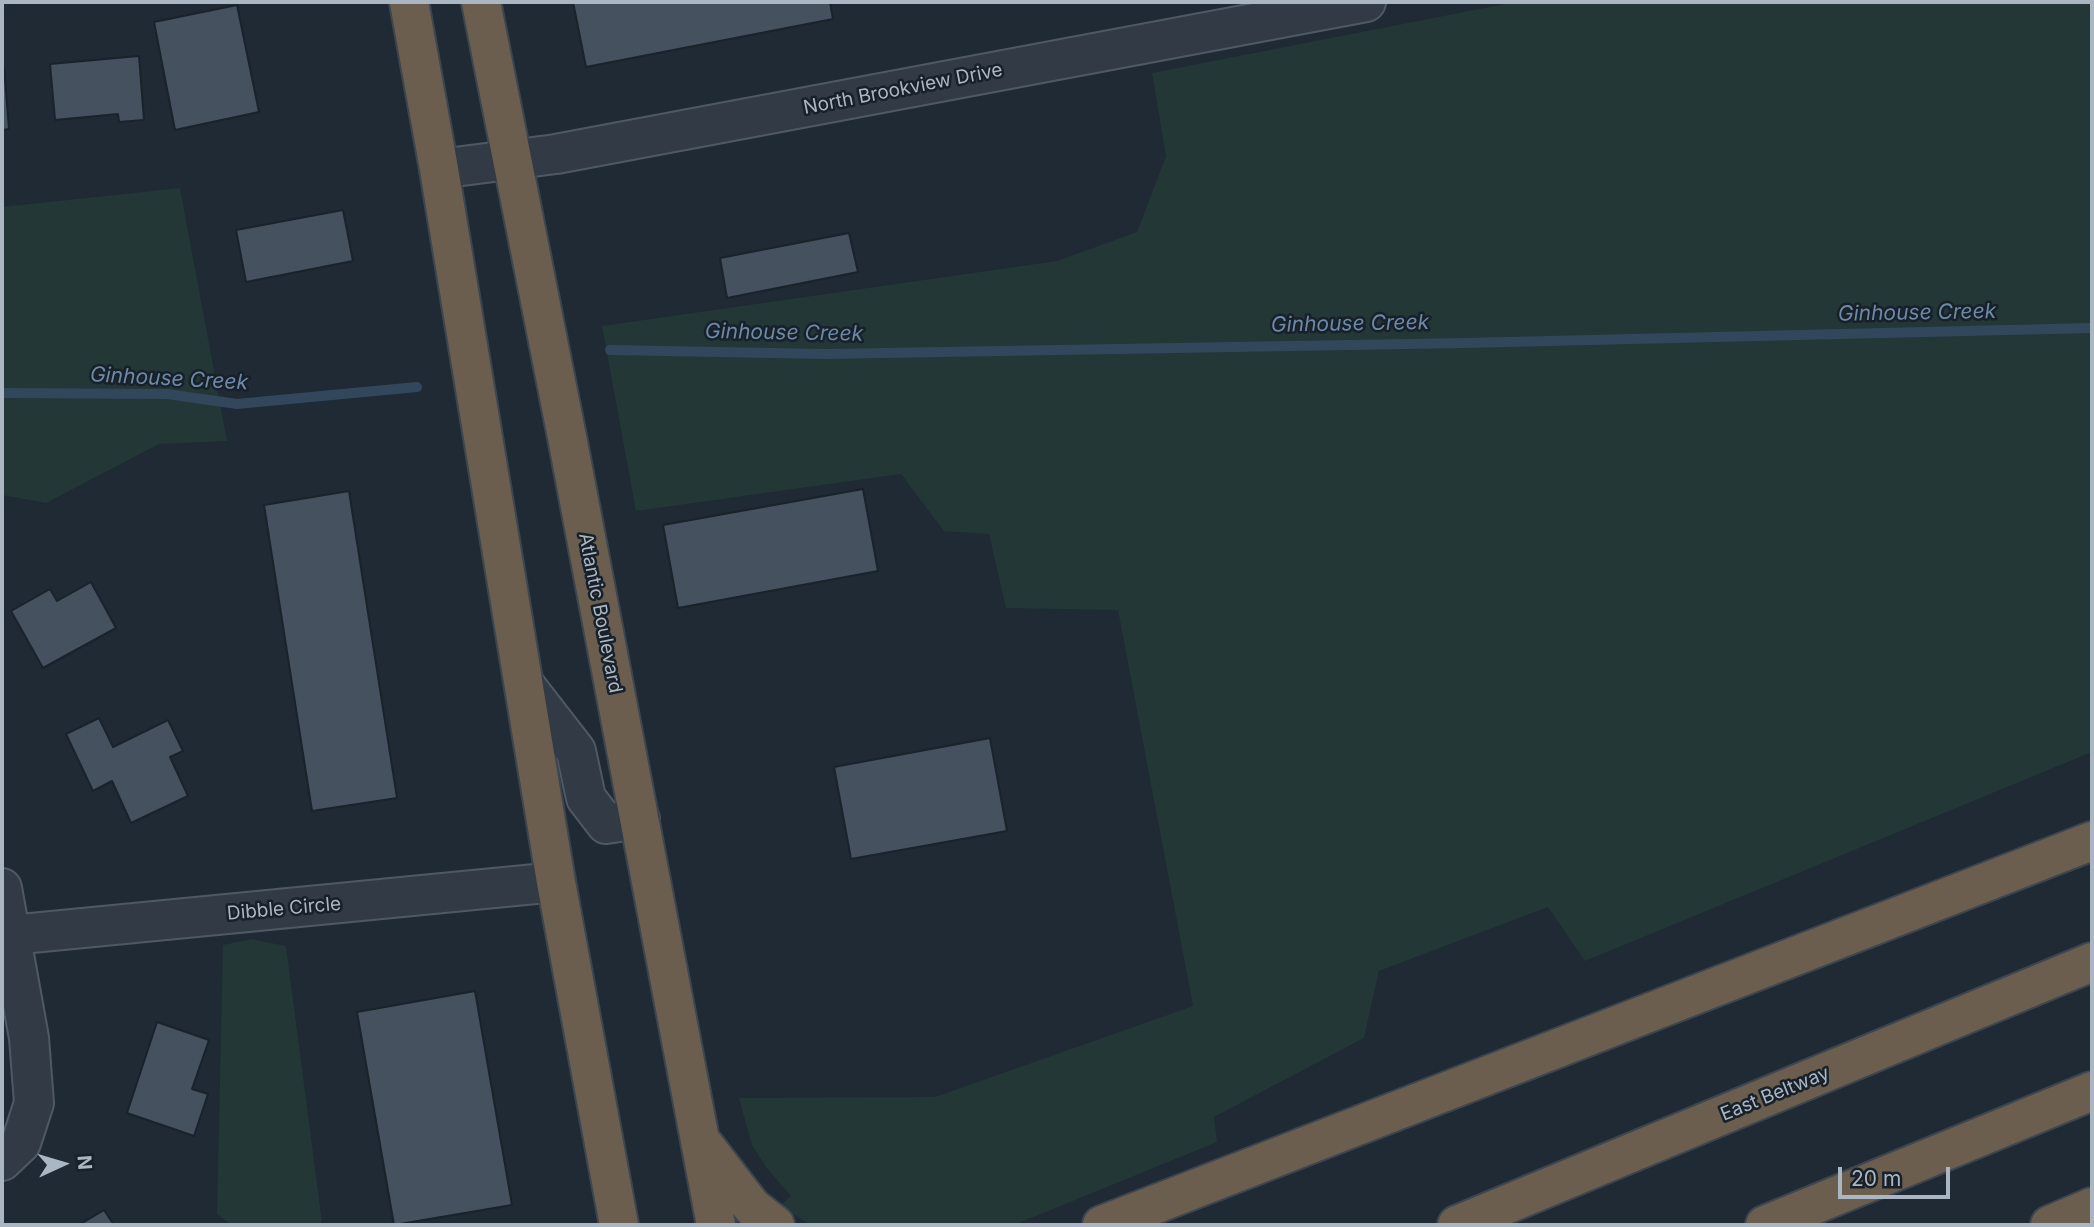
<!DOCTYPE html>
<html>
<head>
<meta charset="utf-8">
<style>
  body { margin:0 }
  #map { position:relative; width:2094px; height:1227px; overflow:hidden; background:#1f2a34; font-family:Inter,sans-serif }
  canvas { display:block }
  .frame { position:absolute; inset:0; border:4px solid #abb6c3; pointer-events:none }
  .north { position:absolute; left:28px; top:1129px; width:70px; height:70px; -webkit-text-stroke:5px #182029; paint-order:stroke; rotate:86deg; font-size:19px; font-weight:700; line-height:28px; text-align:center; color:#abb6c3 }
  .north::after { content:''; display:block; margin:auto; width:24px; height:32px; background:#abb6c3; clip-path:polygon(50% 0,100% 100%,50% 72%,0 100%) }
  .scale { position:absolute; left:1838px; top:1167px; width:112px; height:32px; box-sizing:border-box; border:4px solid #abb6c3; border-top:0; padding-left:9px; font-size:21px; line-height:24px; white-space:nowrap; color:#abb6c3; -webkit-text-stroke:5px #182029; paint-order:stroke }
</style>
</head>
<body>
<div id="map">
<canvas width="2094" height="1227"></canvas>
<div class="frame"></div>
<div class="north">N</div>
<div class="scale">20 m</div>
</div>
<script>
const ctx = document.querySelector('canvas').getContext('2d');
ctx.lineJoin = 'round';
function paint(path, color) { ctx.fillStyle = color; ctx.fill(path, 'evenodd'); }
const poly = rows => new Path2D(rows.map(r => 'M' + r).join(''));
function strokePath(path, color, width, dash) { ctx.strokeStyle = color; ctx.lineWidth = width; ctx.lineCap = dash ? 'butt' : 'round'; ctx.setLineDash(dash || []); ctx.stroke(path); }
function drawText(font, color, halo, rows, align = 'center') {
  ctx.font = font + ' Inter,sans-serif'; ctx.lineWidth = 5; ctx.setLineDash([]); ctx.textBaseline = 'middle'; ctx.strokeStyle = halo; ctx.fillStyle = color; for (const [text, x, y, turn = 0] of rows) {
    ctx.save(); ctx.translate(x, y); ctx.rotate((+turn || 0) * Math.PI / 180); ctx.textAlign = isNaN(turn) ? turn : align; if (halo) ctx.strokeText(text, 0, 0); ctx.fillText(text, 0, 0); ctx.restore();
  }
}
paint(poly([
  [1515,2,2092,2,2092,752,1585,961,1548,907,1379,971,1364,1038,1214,1117,1217,1142,1014,1225,811,1225,780,1206,791,1196,766,1167,752,1145,739,1098,935,1097,1193,1006,1118,610,1006,608,989,534,944,531,901,474,636,511,602,326,1057,261,1137,232,1166,156,1152,73],
  [180,188,227,441,159,444,46,503,2,495,2,207],
  [251,939,286,946,322,1222,317,1225,231,1225,217,1214,223,945]
]), '#223736');
strokePath(poly([
  [610,350,826,354,1465,343,2092,328],
  [2,393,167,394,237,404,417,387]
]), '#32475c', 10);
const building = poly([
  [573,2,830,2,833,19,586,67,573,2],
  [237,5,259,112,175,130,154,22,237,5],
  [139,56,144,120,119,122,118,114,55,120,50,64,139,56],
  [2,66,4,66,9,129,2,130,2,66],
  [343,210,353,261,246,282,236,230,343,210],
  [849,233,858,272,727,298,720,258,849,233],
  [863,489,878,571,678,608,663,525,863,489],
  [349,491,397,798,312,811,264,505,349,491],
  [91,582,116,628,43,668,11,611,50,589,57,601,91,582],
  [99,718,113,747,168,720,183,751,170,757,188,796,131,823,112,781,93,791,66,734,99,718],
  [990,738,1007,831,851,859,834,767,990,738],
  [475,991,512,1205,394,1225,357,1012,475,991],
  [157,1022,209,1040,192,1089,208,1094,194,1136,127,1113,157,1022],
  [104,1210,114,1225,79,1225,104,1210]
]);
paint(building, '#45515e');
strokePath(building, '#1a222b', 2);
const minor = poly([
  [439,169,556,154,1366,2],
  [524,684,576,751,586,798,606,824,640,819],
  [2,888,29,1038,34,1103,21,1143,2,1161],
  [11,935,556,882]
]);
const highway = poly([
  [409,2,439,169,556,882,619,1225],
  [481,2,567,437,716,1225],
  [705,1146,752,1207,775,1225],
  [1102,1225,2092,841],
  [1457,1225,2092,962],
  [1765,1225,2092,1091],
  [2050,1225,2092,1207]
]);
strokePath(minor, '#4f5963', 42);
strokePath(highway, '#3d464f', 42);
strokePath(minor, '#323b45', 38);
strokePath(highway, '#6b5e4f', 38);
drawText('19px', '#abb6c3', '#182029', [
  ["North Brookview Drive",903,89,-11],
  ["Atlantic Boulevard",600,613,79],
  ["Dibble Circle",284,909,-5],
  ["East Beltway",1775,1094,-22]
]);
drawText('italic 21px', '#6c89a7', '#182029', [
  ["Ginhouse Creek",1917,313,-1],
  ["Ginhouse Creek",1350,324,-1],
  ["Ginhouse Creek",784,333,1],
  ["Ginhouse Creek",169,379,3]
]);
</script>
</body>
</html>
